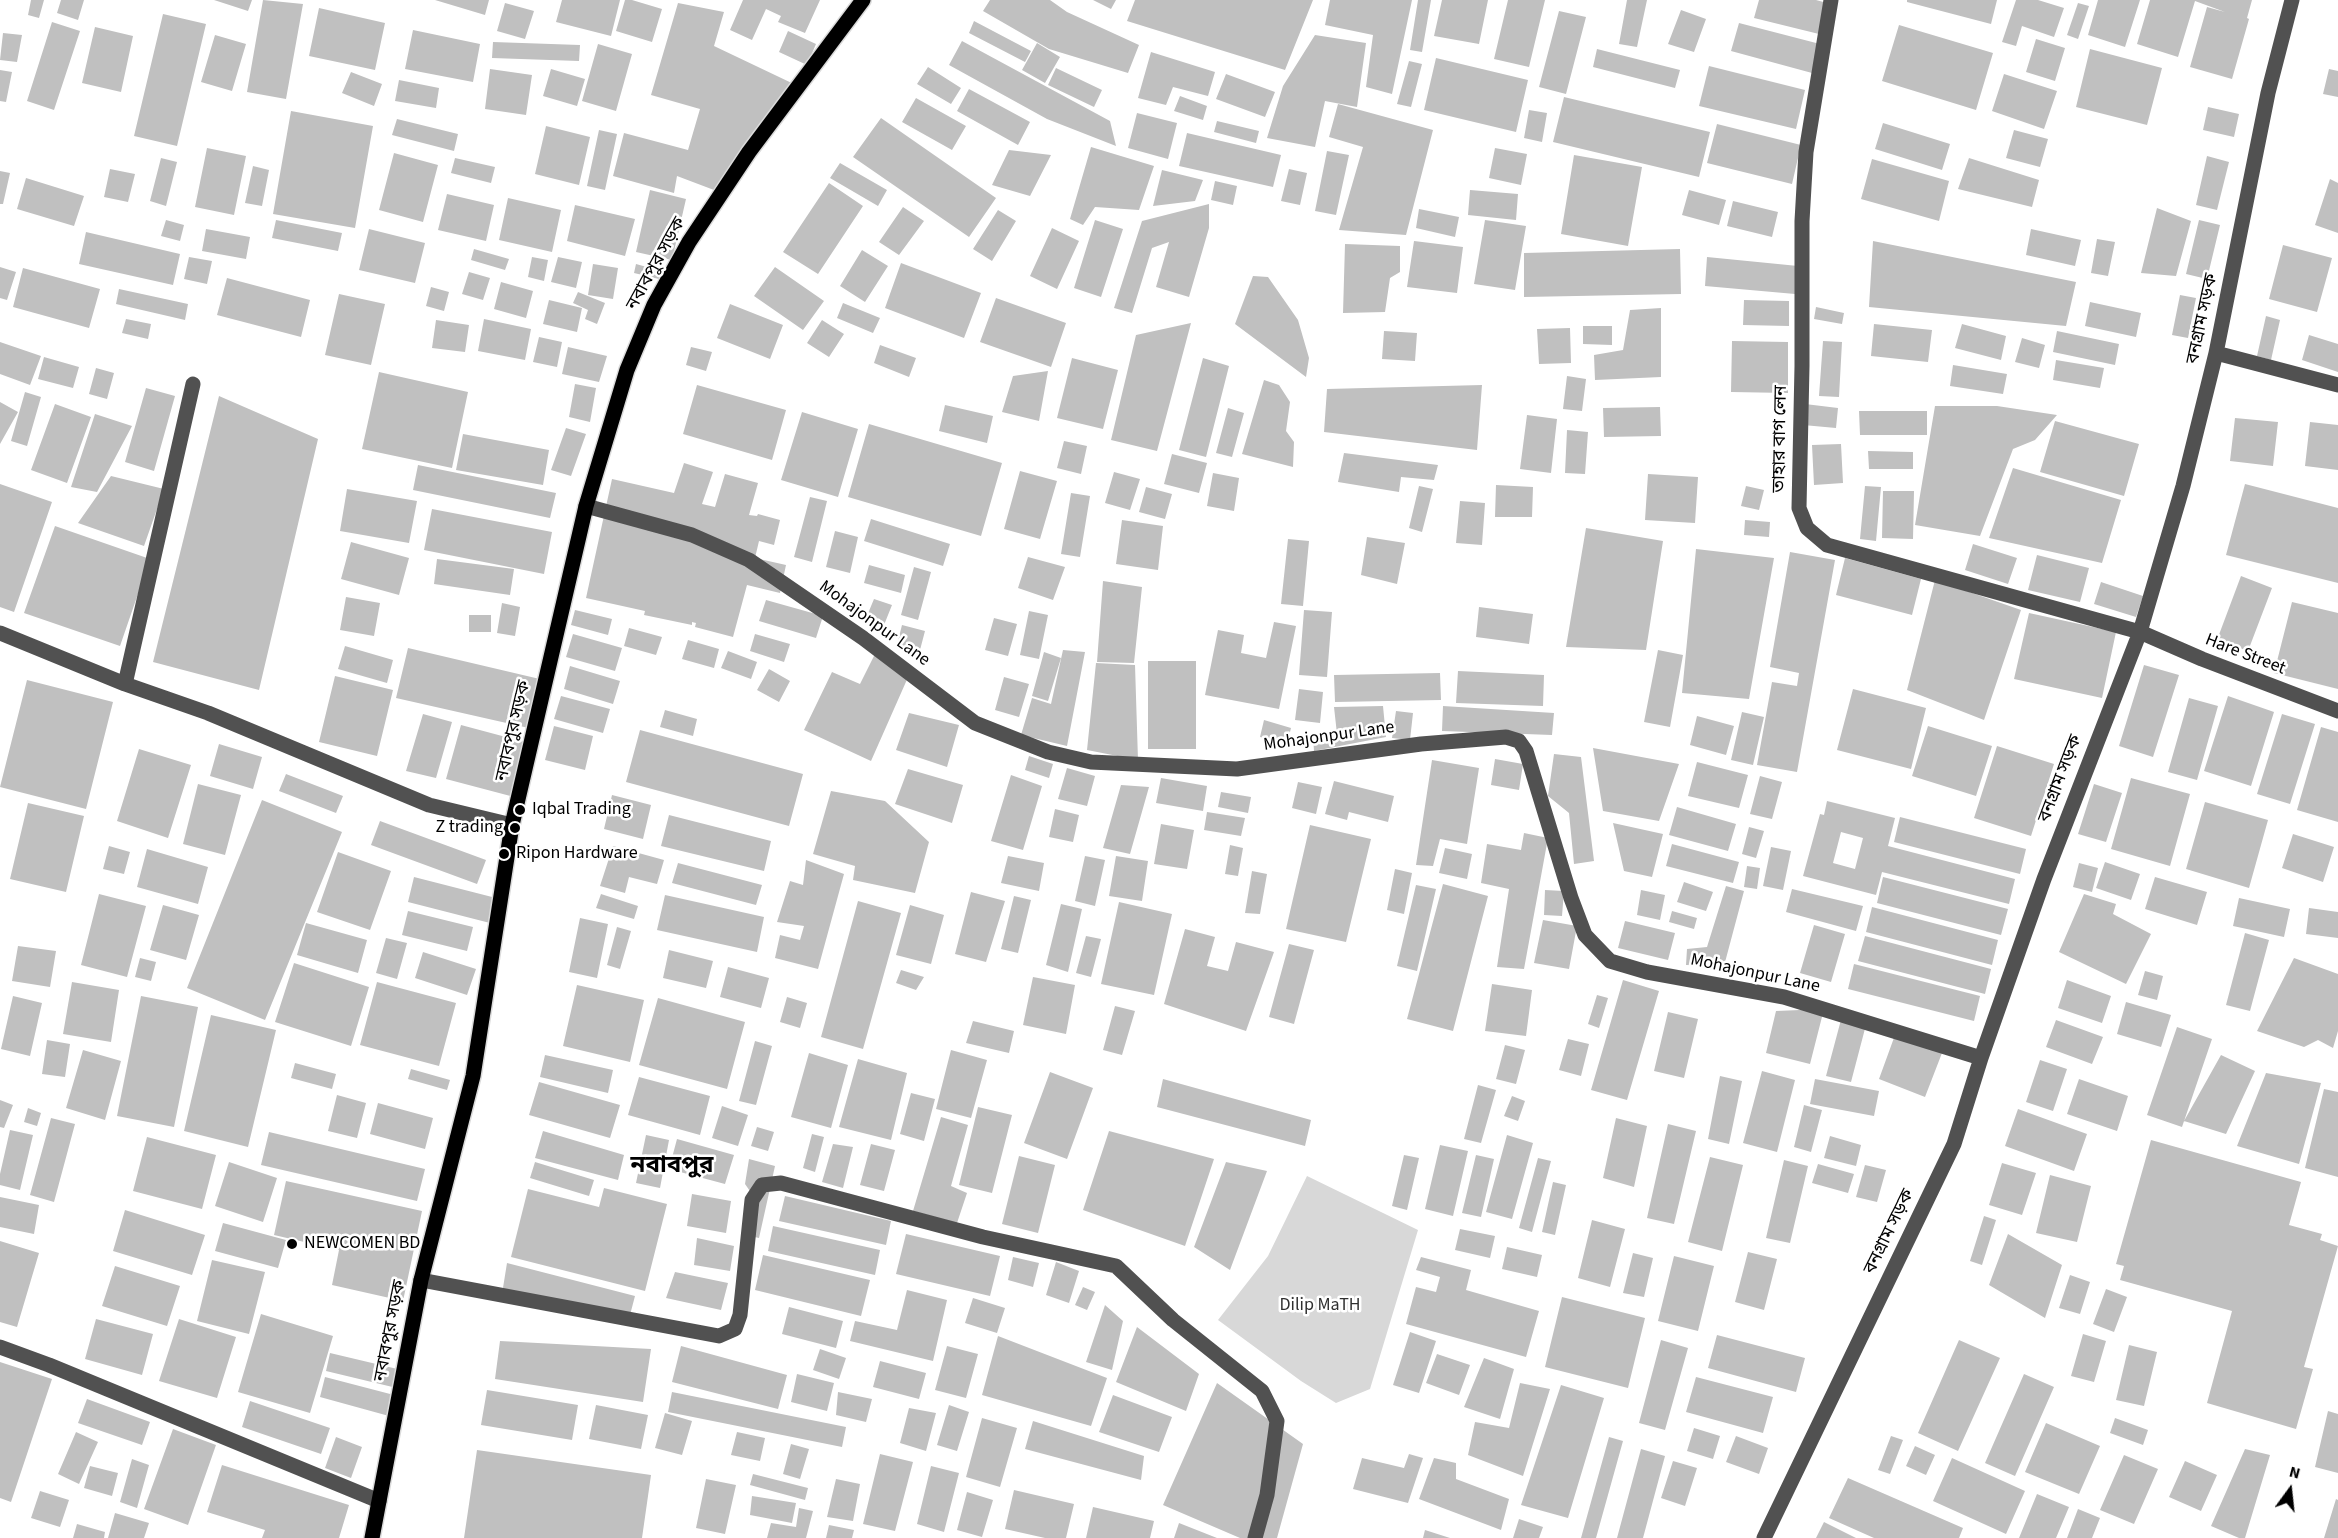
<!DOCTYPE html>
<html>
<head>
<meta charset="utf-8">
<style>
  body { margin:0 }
  #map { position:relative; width:2338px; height:1538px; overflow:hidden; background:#fff; font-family:"Source Sans 3",sans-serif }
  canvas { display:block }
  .north { position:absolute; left:2260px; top:1460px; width:60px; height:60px; -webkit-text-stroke:4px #fff; paint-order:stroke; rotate:15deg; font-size:16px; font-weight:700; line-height:24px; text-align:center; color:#000 }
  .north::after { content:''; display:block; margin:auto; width:21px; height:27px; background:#000; clip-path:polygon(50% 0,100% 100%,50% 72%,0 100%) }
</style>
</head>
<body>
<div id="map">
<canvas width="2338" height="1538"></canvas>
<div class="north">N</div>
</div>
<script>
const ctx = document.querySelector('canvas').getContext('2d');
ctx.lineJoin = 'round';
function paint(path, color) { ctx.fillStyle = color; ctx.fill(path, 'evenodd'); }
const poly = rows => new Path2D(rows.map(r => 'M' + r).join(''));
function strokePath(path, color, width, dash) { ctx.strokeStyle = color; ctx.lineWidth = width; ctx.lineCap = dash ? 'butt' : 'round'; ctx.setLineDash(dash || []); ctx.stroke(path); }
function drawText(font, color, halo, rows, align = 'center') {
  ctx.font = font + ' "Source Sans 3","Noto Sans Bengali",sans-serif'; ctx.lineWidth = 5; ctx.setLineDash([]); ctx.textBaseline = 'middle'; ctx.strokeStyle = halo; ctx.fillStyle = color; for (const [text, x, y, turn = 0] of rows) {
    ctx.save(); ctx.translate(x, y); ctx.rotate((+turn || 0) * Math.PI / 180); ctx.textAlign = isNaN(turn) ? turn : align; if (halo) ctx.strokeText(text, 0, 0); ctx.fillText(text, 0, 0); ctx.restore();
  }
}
paint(poly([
  [1307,1176,1418,1230,1370,1389,1336,1403,1301,1381,1218,1320,1268,1256]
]), '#d8d8d8');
paint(poly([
  [31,0,44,0,39,18,28,15],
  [61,0,84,0,78,20,57,13],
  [214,0,252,0,248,11],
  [263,0,303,4,286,99,247,92],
  [435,0,489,0,485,15],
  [562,0,620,0,611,36,556,22],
  [625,0,632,0,662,9,652,42,616,31],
  [743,0,820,0,805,33,778,22,781,16,766,9,752,40,730,30],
  [990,0,1050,0,1067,12,1139,45,1128,73,1049,49,983,11],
  [1093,0,1116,0,1111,9],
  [1135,0,1313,0,1285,70,1127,21],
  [1330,0,1412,0,1392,94,1366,87,1373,35,1325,25],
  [1418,0,1431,0,1422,52,1410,50],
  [1442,0,1488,0,1479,44,1434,36],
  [1508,0,1545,0,1529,67,1494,59],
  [1627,0,1647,0,1637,47,1619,44],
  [1759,0,1816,0,1827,3,1819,34,1754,18],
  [1907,0,1997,0,1991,24,1907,2],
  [2016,0,2038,0,2064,8,2054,37,2022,26,2016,46,2002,42],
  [2098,0,2140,0,2125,47,2088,35],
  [2150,0,2252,0,2247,18,2249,19,2232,79,2190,67,2207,7,2225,12,2195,1,2178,57,2137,44],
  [505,3,534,11,525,39,497,31],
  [678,3,724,12,714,46,798,86,714,190,677,176,674,193,613,176,624,133,688,150,700,109,651,95],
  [2078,3,2089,6,2078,39,2067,35],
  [319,8,385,23,375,70,309,56],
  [1681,10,1706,19,1694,52,1668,44],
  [1559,11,1586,17,1566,94,1539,87],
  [163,14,206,24,177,146,134,136],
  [974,21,1031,51,1025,62,969,33],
  [52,22,80,31,54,110,27,101],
  [1739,23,1820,44,1812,73,1731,51],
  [1899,25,1993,53,1976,110,1882,81],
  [95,27,133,36,121,92,82,83],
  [413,30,480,44,473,82,405,69],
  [788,31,816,44,807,65,779,52],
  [3,33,22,35,17,62,0,60],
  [215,35,246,44,232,91,201,82],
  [1315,35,1366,43,1357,107,1325,101,1315,147,1267,138,1283,86],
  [2036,39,2065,48,2055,81,2026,72],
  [962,41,1110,121,1116,146,1047,119,949,65],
  [493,42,580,45,579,61,492,58],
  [1037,43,1060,57,1045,83,1022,70],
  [598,44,632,54,616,111,582,101],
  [1597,49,1680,70,1675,88,1593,67],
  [2090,49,2162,68,2147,125,2076,107],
  [1151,52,1215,72,1208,96,1173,87,1166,105,1138,98],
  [1436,58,1528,80,1516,132,1424,110],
  [1409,61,1422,64,1411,107,1397,104],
  [1709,66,1805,90,1796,129,1699,106],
  [928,67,961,88,951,104,917,84],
  [1056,68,1102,90,1094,107,1048,85],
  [490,69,532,75,526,115,485,109],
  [551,69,585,79,577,106,543,96],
  [2329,69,2338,71,2338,97,2323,94],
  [0,70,12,72,6,102,0,101],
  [351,72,382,84,374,106,342,93],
  [1226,74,1275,92,1265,117,1216,99],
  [2004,74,2057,91,2044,129,1992,111],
  [399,80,439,88,436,108,395,101],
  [969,89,1030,122,1018,145,957,111],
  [1180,96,1207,106,1203,120,1174,111],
  [1564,97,1710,132,1699,177,1553,142],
  [916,98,966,126,952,150,902,122],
  [1338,104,1433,130,1406,235,1339,230,1363,147,1329,137],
  [2208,107,2239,114,2234,137,2203,130],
  [1529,110,1547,113,1542,142,1524,138],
  [291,111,373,126,355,228,273,214],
  [1137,113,1177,123,1168,159,1128,148],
  [881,118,996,198,969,237,853,157],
  [397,119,458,134,454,151,392,135],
  [1217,121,1259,131,1256,143,1214,132],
  [1883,123,1950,144,1942,170,1875,149],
  [1717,124,1801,145,1792,184,1707,163],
  [546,126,590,137,579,185,535,174],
  [599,130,617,134,605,190,587,186],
  [2014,130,2048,139,2040,167,2006,158],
  [1187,133,1281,155,1273,187,1179,166],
  [1091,147,1154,166,1139,210,1095,207,1083,225,1070,219],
  [207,148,246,156,234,215,195,207],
  [1495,148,1527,154,1521,185,1489,178],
  [1009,150,1051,155,1030,196,992,185],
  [1327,151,1349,155,1336,215,1315,211],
  [394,153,438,165,423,222,379,210],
  [1574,155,1642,167,1628,246,1561,234],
  [2207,156,2229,162,2217,210,2196,205],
  [161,158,177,162,166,206,150,201],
  [455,158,495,167,491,183,451,173],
  [1969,158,2039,180,2032,207,1958,189],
  [1872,159,1949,181,1939,221,1861,199],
  [840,163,887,190,878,206,830,178],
  [253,166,269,170,262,206,245,203],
  [110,169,135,174,128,202,104,197],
  [1289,169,1307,173,1300,205,1281,201],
  [1162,170,1203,180,1195,201,1153,206],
  [0,171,10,173,3,204,0,204],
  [26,178,84,196,74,226,17,209],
  [2330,179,2338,183,2338,233,2315,225],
  [1215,181,1237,186,1233,205,1211,200],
  [829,183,863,206,818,274,783,252],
  [650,190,686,199,672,260,636,252],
  [1470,190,1518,194,1516,220,1468,215],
  [1689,190,1726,200,1719,225,1682,215],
  [447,194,494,205,486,241,438,230],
  [508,198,561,210,552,252,499,240],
  [1733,201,1778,212,1772,237,1727,226],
  [1209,204,1209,228,1189,297,1156,287,1169,242,1152,248,1132,313,1114,308,1142,221],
  [575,205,635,219,625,256,567,241],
  [903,207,924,221,899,255,879,242],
  [2157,208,2191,221,2176,276,2141,273],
  [1419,209,1459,217,1455,237,1416,228],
  [998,210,1016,221,992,261,973,249],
  [166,220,184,225,180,241,161,236],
  [276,220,342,233,338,251,272,238],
  [1095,220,1123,229,1101,297,1074,288],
  [1485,220,1526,226,1515,290,1474,284],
  [2199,220,2220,225,2207,279,2186,274],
  [1052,228,1079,241,1057,289,1030,276],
  [206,229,250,237,246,259,202,251],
  [369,229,425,243,415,283,359,270],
  [2031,229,2081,240,2075,266,2026,255],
  [86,232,180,254,173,285,79,264],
  [2097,239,2115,242,2108,276,2091,273],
  [1414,241,1463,247,1457,293,1407,287],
  [1873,241,2076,282,2066,326,1869,307],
  [1345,244,1400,246,1400,272,1390,278,1385,312,1343,313],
  [2283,245,2332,258,2317,312,2269,299],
  [474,249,509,259,505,270,471,260],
  [1680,249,1681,294,1524,297,1524,253],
  [862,250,888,266,865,302,840,286],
  [189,257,212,261,207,284,184,279],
  [532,257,548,260,544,281,528,277],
  [558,257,582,262,576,288,551,282],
  [1707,257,1798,266,1795,294,1705,286],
  [901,263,981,293,964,338,885,308],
  [593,264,618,268,613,299,588,295],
  [636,264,661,271,659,279,634,273],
  [0,267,16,272,7,300,0,298],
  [775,267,824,301,803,330,754,296],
  [23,268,100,289,89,328,13,307],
  [469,272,490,278,483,300,462,294],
  [1253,276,1268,277,1298,320,1309,358,1306,377,1235,324],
  [227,278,310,300,301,337,217,315],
  [501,282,533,291,526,318,494,309],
  [431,287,449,292,444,311,426,306],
  [119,289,188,304,185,320,116,304],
  [578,292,605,303,597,324,585,319,588,310,573,303],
  [339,294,385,304,371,365,325,355],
  [2180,295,2196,298,2188,338,2172,335],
  [996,298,1066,323,1051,367,980,342],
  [549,300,582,308,577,332,543,324],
  [1744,300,1789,301,1789,326,1743,325],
  [2090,302,2141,313,2136,337,2085,326],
  [843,303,880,318,873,333,837,318],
  [730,304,783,325,770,359,717,338],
  [1816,307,1844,313,1842,324,1814,319],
  [1661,308,1661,377,1595,380,1594,355,1623,350,1630,310],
  [2266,316,2280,320,2271,360,2257,356],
  [126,319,151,324,148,339,122,333],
  [484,319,531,329,525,360,478,351],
  [436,320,469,325,465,352,432,348],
  [822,320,844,334,829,357,807,343],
  [1191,323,1157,451,1111,440,1136,335],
  [1874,324,1932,330,1928,362,1871,356],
  [1962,324,2006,336,2001,360,1955,348],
  [1583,326,1612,326,1612,345,1583,344],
  [1570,328,1571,363,1539,364,1537,329],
  [1384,331,1417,333,1415,361,1382,359],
  [2057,331,2119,344,2115,365,2053,352],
  [2309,335,2338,344,2338,372,2302,360],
  [539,337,562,342,557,367,533,362],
  [2022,338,2045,345,2039,368,2015,362],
  [1732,341,1788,342,1788,393,1731,392],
  [1823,341,1842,342,1839,397,1819,396],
  [0,342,41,356,30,385,0,374],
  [880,345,916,358,909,377,874,363],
  [568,347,607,356,599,382,562,374],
  [691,347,712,352,706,371,686,365],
  [44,357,79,367,73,388,38,379],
  [1072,358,1118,370,1103,429,1057,418],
  [1203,358,1229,366,1206,457,1179,450],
  [2056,360,2104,368,2100,388,2053,380],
  [1953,365,2007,374,2003,394,1950,386],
  [96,368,114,373,107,399,89,394],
  [1048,371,1039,421,1002,412,1013,376],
  [379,372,468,392,452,468,362,449],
  [1567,376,1586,379,1582,411,1563,409],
  [1264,380,1279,385,1290,402,1286,431,1294,442,1293,467,1242,454],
  [575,384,596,388,590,422,569,417],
  [697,385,786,410,772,460,683,434],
  [1482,385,1477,450,1324,432,1327,389],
  [146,388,175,396,154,471,125,462],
  [25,392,41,397,27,446,11,441],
  [219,396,318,439,259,690,153,662],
  [0,402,18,412,0,444],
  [55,404,91,417,67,483,31,470],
  [1805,404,1838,408,1836,428,1803,425],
  [945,405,993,416,987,443,939,431],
  [1935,406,1997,406,2057,415,2035,440,2013,449,1980,536,1915,525],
  [1660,407,1661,436,1604,437,1603,408],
  [1228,408,1244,413,1232,457,1216,453],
  [1859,411,1927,411,1927,435,1860,435],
  [802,412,858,429,838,497,781,480],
  [95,414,132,426,97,492,71,487],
  [1527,415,1557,419,1551,473,1520,469],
  [2235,418,2278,422,2273,466,2230,461],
  [2055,421,2139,444,2124,496,2040,472],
  [2310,422,2338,425,2338,470,2305,466],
  [869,424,1002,463,981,536,848,497],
  [566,428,586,434,571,476,551,470],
  [1567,430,1588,432,1585,474,1565,473],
  [463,434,549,450,543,485,456,470],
  [1064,441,1087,446,1081,474,1057,468],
  [1841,444,1843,483,1814,485,1812,445],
  [1868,451,1913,452,1913,469,1869,469],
  [1344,453,1438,465,1434,480,1401,477,1399,492,1338,482],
  [1172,454,1207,463,1199,493,1164,484],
  [684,463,713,472,702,504,715,507,725,474,758,483,749,515,757,516,758,514,780,520,774,545,759,541,755,558,786,565,780,593,747,585,733,637,695,627,696,623,692,622,692,625,644,615,645,611,586,598,612,479,674,493],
  [418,465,556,493,550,518,413,490],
  [2013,468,2121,500,2102,563,1989,538],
  [1020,471,1057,481,1040,539,1004,529],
  [1114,472,1140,479,1130,510,1105,503],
  [1213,473,1239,478,1234,511,1207,506],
  [1648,474,1698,477,1695,523,1645,520],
  [111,476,164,489,144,546,78,523],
  [0,484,52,502,14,612,0,607],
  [2245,484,2338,508,2338,583,2226,555],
  [1496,485,1533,487,1532,517,1495,517],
  [1419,486,1433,489,1422,532,1409,528],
  [1746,486,1764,490,1759,510,1741,506],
  [1865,486,1881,487,1876,541,1860,539],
  [1146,487,1172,494,1165,519,1139,512],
  [347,489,417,501,409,543,340,531],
  [1883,491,1914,491,1913,539,1882,538],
  [1071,493,1090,496,1080,557,1061,554],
  [810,497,827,501,812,562,794,557],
  [1460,501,1485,503,1482,545,1456,543],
  [432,509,552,532,544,574,424,550],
  [871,519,950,544,943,566,864,541],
  [1122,520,1163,526,1158,570,1116,564],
  [1745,520,1770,522,1769,537,1744,535],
  [55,526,150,559,120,646,24,613],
  [1586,528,1663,541,1646,650,1566,647],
  [835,531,858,537,850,573,826,567],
  [1367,537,1405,543,1397,584,1361,575],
  [1288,539,1309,541,1303,606,1281,604],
  [351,542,409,558,399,595,341,579],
  [1973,544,2017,558,2008,584,1965,570],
  [1696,549,1774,558,1749,699,1682,693],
  [1790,552,1835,560,1797,772,1757,765,1772,682,1797,686,1799,673,1770,667],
  [2037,555,2089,568,2080,602,2028,590],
  [1028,557,1065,567,1053,600,1018,588],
  [1845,558,1921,579,1912,615,1836,595],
  [437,559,514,569,510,595,434,584],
  [869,565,905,575,901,593,864,583],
  [914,567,931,572,918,620,901,615],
  [2241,576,2272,588,2248,651,2217,640],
  [1935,580,2021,610,1984,720,1907,690],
  [1103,581,1142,587,1134,663,1097,662],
  [2101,582,2143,596,2136,617,2094,604],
  [346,597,380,603,374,636,340,630],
  [874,599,892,605,882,630,864,623],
  [766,600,823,616,816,638,759,621],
  [2292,602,2338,613,2338,689,2274,673],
  [502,603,520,607,515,636,497,633],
  [1479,607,1533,614,1529,644,1476,637],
  [575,610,612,619,608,635,571,625],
  [1304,610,1332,612,1327,677,1299,675],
  [1029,611,1048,615,1039,659,1020,655],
  [2029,613,2116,632,2102,698,2014,679],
  [469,615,491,615,491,632,469,632],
  [994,618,1017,624,1008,656,985,650],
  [1274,622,1296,626,1279,709,1205,695,1218,630,1244,635,1241,653,1266,658],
  [902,625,925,631,920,650,897,645],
  [629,628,662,637,656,655,624,646],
  [573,634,622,648,615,671,566,657],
  [755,634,790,644,784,662,750,651],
  [688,640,719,649,714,668,682,659],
  [345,646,393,660,387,683,338,669],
  [408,648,544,680,533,729,396,698],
  [1063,650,1085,652,1067,746,1021,735,1032,698,1051,704],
  [1658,650,1683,655,1670,727,1644,722],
  [728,651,757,662,751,679,721,668],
  [1044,652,1061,658,1048,701,1032,696],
  [875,654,909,675,871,761,804,730,832,672,860,684],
  [1148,661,1196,661,1196,749,1148,749],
  [1096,663,1135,665,1138,760,1087,750],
  [2144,665,2179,675,2153,757,2119,746],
  [570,666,620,681,613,704,564,689],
  [769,669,790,681,779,702,757,690],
  [1458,671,1544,675,1543,706,1456,703],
  [1440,673,1441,700,1335,702,1334,675],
  [335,676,393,690,377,756,319,742],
  [1004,677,1029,684,1019,717,995,710],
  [27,680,113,702,86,809,0,787],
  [1299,689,1323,692,1320,723,1295,720],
  [1853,689,1926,708,1911,769,1837,750],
  [561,696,610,709,603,733,554,719],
  [2228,696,2274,712,2251,786,2204,771],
  [2189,698,2218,706,2197,780,2168,772],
  [1383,706,1386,737,1314,751,1313,735,1337,734,1334,707],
  [1443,706,1554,713,1552,735,1442,731],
  [665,710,697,719,693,736,660,727],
  [1396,711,1413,713,1410,740,1392,738],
  [1742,712,1764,717,1753,765,1731,760],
  [909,713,959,725,947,767,896,750],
  [423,714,452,722,436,778,406,771],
  [2282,714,2315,724,2290,804,2257,794],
  [1697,716,1734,726,1726,755,1690,745],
  [1264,720,1291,728,1287,744,1260,737],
  [461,725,532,744,518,798,446,779],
  [554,726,593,736,585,770,545,760],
  [1928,726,1992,746,1976,796,1912,776],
  [2321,727,2338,732,2338,822,2297,810],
  [640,730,803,774,789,826,626,782],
  [219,744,262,757,253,789,210,776],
  [1997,746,2054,764,2031,836,1974,818],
  [1593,748,1679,764,1659,821,1603,811],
  [139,749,191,765,168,838,117,821],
  [1554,754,1581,757,1594,861,1574,864,1569,813,1548,796],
  [1029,756,1053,764,1049,778,1025,770],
  [1495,759,1523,764,1519,790,1491,785],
  [1432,760,1479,768,1467,844,1440,839,1433,866,1416,865],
  [1697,762,1748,775,1739,808,1688,796],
  [1067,768,1095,776,1087,806,1058,799],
  [908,769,963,785,952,823,895,804],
  [286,774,343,796,336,813,279,791],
  [1011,775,1042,786,1023,850,991,841],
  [1760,776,1782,782,1772,819,1750,814],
  [1161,778,1207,786,1203,811,1156,803],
  [2131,778,2190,794,2170,866,2111,849],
  [1334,781,1394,796,1388,822,1349,812,1347,820,1325,814],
  [1298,782,1322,787,1316,814,1292,808],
  [198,784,241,795,225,855,183,844],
  [2094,784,2122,793,2106,842,2078,834],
  [1121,785,1149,787,1130,854,1103,848],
  [831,791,885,801,929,842,915,893,853,880,855,866,813,854],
  [1221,792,1251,797,1248,813,1218,807],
  [612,795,651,805,643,839,604,829],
  [262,800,342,832,265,1020,187,988],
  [1827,801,1895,818,1888,846,2015,879,2009,904,1882,872,1876,895,1803,876,1820,814,1824,815],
  [1841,832,1863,838,1855,869,1833,863],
  [2205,802,2268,820,2249,888,2186,869],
  [28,803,84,816,66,892,10,879],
  [1677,807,1736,824,1728,851,1669,835],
  [1055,809,1079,815,1073,842,1049,837],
  [1207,812,1245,818,1241,836,1204,830],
  [669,815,771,841,764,871,661,846],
  [1900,817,2026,849,2020,874,1894,842],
  [380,821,486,860,477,884,371,845],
  [1613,823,1663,834,1652,877,1624,871],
  [1161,824,1194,830,1187,869,1154,864],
  [1310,825,1371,839,1346,942,1286,929],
  [1749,827,1764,831,1756,858,1742,854],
  [1524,833,1548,838,1524,969,1497,967,1509,889,1481,883,1487,844,1521,850],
  [2293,834,2334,847,2323,882,2282,868],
  [1672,844,1739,862,1733,883,1666,866],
  [1230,845,1243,848,1238,876,1225,874],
  [109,846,130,852,124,874,103,869],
  [613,846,664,860,657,884,629,877,625,893,600,886],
  [1771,847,1791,851,1783,890,1763,886],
  [1445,848,1472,854,1467,879,1439,873],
  [147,849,208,867,198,904,137,887],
  [338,852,391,871,370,930,317,912],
  [1008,856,1044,863,1039,891,1001,883],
  [1085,856,1105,860,1095,906,1075,901],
  [1116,856,1148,861,1142,901,1109,896],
  [806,860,844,874,818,969,775,958,780,935,800,940,804,926,777,922,790,881,803,885],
  [2105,862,2140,874,2131,900,2096,888],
  [678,863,762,885,756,905,672,883],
  [2079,863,2098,868,2092,892,2073,887],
  [1747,866,1760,868,1757,889,1744,887],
  [1395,869,1412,873,1404,914,1387,910],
  [1252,871,1267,874,1260,914,1245,913],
  [414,877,496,898,490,923,408,902],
  [1883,877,2008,909,2001,935,1877,903],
  [2155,877,2207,892,2197,925,2145,909],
  [1684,882,1713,892,1706,911,1677,902],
  [1443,884,1488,896,1453,1031,1407,1019],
  [1416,885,1436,889,1417,971,1397,966],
  [1726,886,1744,891,1724,966,1686,965,1687,949,1707,947],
  [1792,889,1863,906,1856,931,1786,912],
  [1545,890,1564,891,1562,916,1544,915],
  [1641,890,1665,895,1660,920,1637,915],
  [971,892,1005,901,986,962,955,954],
  [99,894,146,906,127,977,81,965],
  [601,894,638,906,634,919,596,908],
  [2084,894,2116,904,2113,914,2151,934,2126,984,2059,952],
  [665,895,764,917,757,952,657,930],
  [1014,896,1031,900,1018,953,1001,949],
  [2239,898,2290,909,2284,937,2233,926],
  [858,901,901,913,863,1049,821,1037],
  [1119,902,1172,914,1154,995,1101,984],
  [1061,904,1082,909,1068,972,1046,965],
  [163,905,199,915,186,960,150,950],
  [910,905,944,915,931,964,896,955],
  [1872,907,1998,940,1992,965,1866,932],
  [2309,908,2338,912,2338,938,2306,934],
  [408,911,473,927,467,951,402,935],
  [1672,911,1697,918,1694,929,1669,922],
  [580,918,608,924,597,978,569,972],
  [1543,920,1577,926,1569,969,1534,963],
  [1625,921,1675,933,1668,960,1618,948],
  [306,923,367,940,358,973,297,955],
  [1814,925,1845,934,1831,982,1800,973],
  [617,927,631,931,620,969,607,965],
  [1185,929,1215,937,1207,966,1228,971,1236,942,1274,952,1246,1031,1164,1004],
  [2245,933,2269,940,2250,1011,2226,1005],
  [1086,936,1101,939,1091,977,1076,973],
  [1865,936,1991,969,1985,994,1858,961],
  [386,938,407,943,397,979,376,973],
  [1289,944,1314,950,1294,1024,1269,1017],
  [18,946,56,951,50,987,12,981],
  [669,950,713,961,706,988,663,978],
  [423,952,476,969,467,995,415,978],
  [140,958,156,962,151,981,135,977],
  [2294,958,2338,974,2338,1031,2333,1048,2318,1040,2304,1047,2257,1031],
  [294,963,369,987,351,1046,275,1022],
  [1854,964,1980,996,1974,1021,1848,989],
  [728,967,769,978,761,1008,720,997],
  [901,970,924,977,916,990,896,983],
  [2145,971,2163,976,2157,1000,2138,995],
  [1033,977,1075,985,1066,1034,1023,1025],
  [1623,980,1659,991,1627,1100,1591,1090],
  [2067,980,2111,996,2102,1023,2058,1008],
  [72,982,119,990,111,1042,63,1034],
  [377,982,456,1003,439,1066,360,1045],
  [1492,984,1532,990,1526,1036,1485,1031],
  [577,985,644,1000,630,1062,563,1046],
  [1597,995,1608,998,1599,1028,1588,1024],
  [13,996,42,1003,30,1056,1,1049],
  [141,996,198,1007,174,1127,117,1116],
  [787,997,807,1003,800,1028,780,1022],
  [658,998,745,1022,727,1089,639,1065],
  [2126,1002,2171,1015,2161,1047,2117,1034],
  [1115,1006,1135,1011,1122,1055,1103,1050],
  [1824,1009,1810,1064,1766,1053,1776,1011],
  [1668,1012,1698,1019,1684,1078,1654,1071],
  [211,1015,276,1030,248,1147,184,1131],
  [1842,1016,1867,1021,1851,1082,1826,1076],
  [2056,1020,2103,1037,2092,1064,2046,1047],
  [973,1021,1014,1031,1009,1053,966,1043],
  [2177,1027,2212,1039,2182,1127,2147,1115],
  [1895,1035,1942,1053,1925,1097,1879,1079],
  [1568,1039,1589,1044,1581,1076,1559,1070],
  [47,1040,70,1044,65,1077,42,1074],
  [755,1041,772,1046,756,1105,739,1101],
  [1505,1045,1525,1050,1516,1084,1496,1079],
  [83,1050,121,1061,105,1120,66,1108],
  [951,1050,987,1060,971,1118,936,1109],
  [809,1053,848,1065,831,1128,791,1117],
  [545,1055,613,1070,608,1093,540,1077],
  [2221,1055,2255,1071,2226,1134,2184,1121],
  [858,1059,907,1073,891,1140,839,1127],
  [2040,1060,2067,1069,2053,1111,2026,1102],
  [295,1063,336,1074,332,1089,291,1078],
  [411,1069,450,1080,447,1090,408,1079],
  [1762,1071,1795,1080,1777,1152,1743,1143],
  [1050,1072,1093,1088,1067,1159,1024,1143],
  [2266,1073,2321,1083,2299,1164,2237,1146],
  [1720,1076,1742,1081,1729,1144,1708,1139],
  [639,1077,710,1096,700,1135,628,1115],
  [1163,1079,1311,1120,1305,1146,1157,1107],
  [1815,1079,1879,1091,1874,1116,1810,1104],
  [2079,1079,2128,1096,2117,1131,2067,1114],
  [539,1082,620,1105,610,1138,529,1115],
  [1478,1085,1496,1090,1481,1143,1464,1139],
  [2324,1089,2338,1092,2338,1177,2305,1168],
  [911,1093,935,1099,924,1141,900,1134],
  [337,1095,366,1103,357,1138,328,1131],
  [1512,1096,1525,1101,1518,1121,1504,1116],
  [0,1100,13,1105,4,1128,0,1127],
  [378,1103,433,1118,425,1149,370,1134],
  [1804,1105,1822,1110,1811,1152,1794,1147],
  [722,1106,748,1115,738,1146,712,1138],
  [978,1107,1012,1115,992,1193,959,1185],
  [28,1108,41,1113,37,1126,24,1122],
  [2018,1109,2087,1134,2074,1171,2005,1146],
  [941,1117,968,1125,951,1186,967,1193,957,1223,913,1211],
  [51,1118,75,1124,54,1202,30,1195],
  [1616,1118,1647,1126,1634,1187,1603,1178],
  [1668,1124,1696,1131,1674,1224,1647,1218],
  [757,1127,774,1132,768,1151,751,1146],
  [10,1130,33,1135,20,1190,0,1185,0,1174],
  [543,1131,624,1155,618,1180,535,1158],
  [1109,1131,1214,1159,1185,1246,1083,1210],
  [269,1132,425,1169,417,1201,261,1165],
  [812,1134,824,1137,815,1172,803,1168],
  [646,1135,669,1140,660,1188,636,1183],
  [1507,1135,1533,1143,1512,1219,1486,1212],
  [1830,1136,1861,1145,1856,1166,1824,1158],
  [147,1137,216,1155,202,1209,133,1191],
  [677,1139,734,1155,725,1184,669,1169],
  [2151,1140,2301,1182,2289,1225,2322,1234,2320,1240,2338,1246,2304,1367,2313,1369,2296,1429,2207,1403,2232,1311,2120,1280,2124,1266,2116,1264],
  [833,1144,853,1147,843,1188,822,1182],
  [871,1144,895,1150,884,1191,860,1185],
  [1440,1145,1468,1151,1453,1216,1425,1209],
  [1404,1155,1419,1158,1407,1210,1392,1206],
  [1476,1155,1494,1159,1481,1217,1462,1213],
  [1019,1156,1055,1165,1038,1233,1002,1224],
  [1710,1157,1743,1165,1722,1251,1688,1242],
  [1538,1158,1551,1161,1532,1232,1519,1228],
  [749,1159,775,1166,759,1238,742,1234,752,1194,745,1184],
  [1784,1160,1808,1166,1790,1243,1766,1238],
  [229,1162,277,1178,263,1222,215,1206],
  [535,1162,594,1180,589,1196,530,1178],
  [1226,1162,1267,1171,1230,1270,1194,1247],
  [2002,1163,2036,1173,2022,1215,1989,1205],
  [1818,1164,1854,1174,1848,1193,1812,1183],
  [1865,1165,1886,1170,1877,1202,1856,1197],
  [2050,1175,2091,1186,2077,1242,2036,1233],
  [286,1181,422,1211,403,1301,332,1285,339,1250,274,1235],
  [1553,1182,1566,1185,1555,1235,1542,1232],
  [604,1188,667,1204,645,1291,511,1257,528,1189,599,1207],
  [692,1194,731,1201,726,1233,687,1226],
  [785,1196,891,1221,886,1245,779,1221],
  [0,1197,39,1205,34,1234,0,1227],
  [125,1210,205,1235,192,1275,113,1251],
  [1984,1216,1996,1220,1982,1265,1970,1261],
  [1592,1220,1625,1229,1610,1287,1578,1278],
  [223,1223,286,1240,278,1268,215,1251],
  [773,1226,880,1250,875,1275,768,1251],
  [1460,1229,1495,1236,1490,1258,1455,1250],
  [906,1234,1000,1256,990,1296,896,1274],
  [2008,1234,2062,1265,2045,1318,1989,1285],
  [697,1238,734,1246,730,1271,694,1265],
  [0,1241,39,1253,17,1327,0,1322],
  [1507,1247,1542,1255,1537,1277,1502,1269],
  [1748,1252,1777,1259,1764,1310,1735,1302],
  [1633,1253,1653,1258,1644,1297,1623,1293],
  [763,1255,870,1280,861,1316,755,1290],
  [1674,1256,1714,1266,1698,1331,1658,1321],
  [1013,1257,1039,1263,1033,1287,1008,1280],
  [1421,1257,1471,1270,1466,1290,1539,1311,1526,1357,1406,1324,1416,1287,1436,1292,1440,1277,1416,1270],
  [212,1260,265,1272,249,1334,197,1321],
  [1056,1262,1079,1271,1069,1303,1046,1295],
  [507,1263,635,1296,630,1315,502,1294],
  [115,1266,180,1286,167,1326,102,1306],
  [675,1272,728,1283,721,1310,666,1298],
  [2070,1275,2090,1282,2080,1314,2059,1308],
  [1083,1287,1095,1292,1087,1310,1075,1305],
  [2106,1289,2127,1297,2114,1332,2093,1324],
  [907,1290,947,1300,933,1361,850,1341,855,1321,897,1330],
  [1562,1297,1645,1318,1628,1388,1545,1367],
  [973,1298,1005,1308,997,1333,965,1323],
  [1105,1305,1123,1321,1112,1370,1086,1362],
  [789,1307,843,1321,836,1348,782,1334],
  [261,1314,333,1336,310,1413,238,1392],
  [96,1319,153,1334,142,1375,85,1359],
  [179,1319,236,1337,217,1398,159,1381],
  [1137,1327,1199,1374,1186,1411,1116,1382],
  [1410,1332,1436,1341,1419,1393,1393,1385],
  [2083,1334,2106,1341,2094,1382,2071,1376],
  [1717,1335,1805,1358,1796,1392,1708,1368],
  [998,1336,1107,1378,1091,1426,982,1395],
  [1661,1340,1688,1348,1665,1430,1639,1423],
  [1959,1340,2000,1358,1958,1451,1918,1433],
  [500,1341,651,1349,643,1402,495,1379],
  [2129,1345,2157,1352,2144,1406,2116,1400],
  [681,1346,787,1375,778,1409,672,1382],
  [947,1346,978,1354,966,1398,935,1390],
  [820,1349,846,1358,839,1379,813,1370],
  [330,1353,410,1372,405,1390,326,1371],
  [1437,1354,1470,1365,1459,1395,1426,1383],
  [1484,1358,1514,1369,1500,1419,1464,1407],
  [880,1361,926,1373,919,1399,873,1387],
  [0,1362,52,1379,11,1502,0,1498],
  [797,1374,834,1383,827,1411,791,1402],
  [2024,1374,2054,1387,2015,1476,1985,1463],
  [325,1377,394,1395,389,1416,320,1397],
  [1696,1377,1773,1397,1763,1433,1686,1412],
  [1217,1383,1303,1444,1277,1538,1240,1538,1163,1505],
  [1520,1383,1550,1389,1523,1476,1468,1455,1475,1422,1509,1428],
  [1561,1385,1604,1398,1568,1518,1521,1505],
  [487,1390,578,1405,572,1440,481,1425],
  [672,1392,846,1427,842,1447,668,1412],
  [838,1392,872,1399,866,1422,836,1415],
  [1113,1395,1172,1417,1159,1452,1099,1432],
  [87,1399,150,1422,142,1445,78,1423],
  [250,1401,330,1428,321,1454,242,1427],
  [596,1405,648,1415,641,1449,589,1439],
  [949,1405,969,1412,957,1451,937,1445],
  [909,1408,936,1413,926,1451,900,1443],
  [2328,1411,2338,1414,2338,1473,2315,1467],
  [665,1413,692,1421,682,1455,655,1448],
  [982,1418,1017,1428,1000,1487,966,1477],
  [2115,1418,2148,1430,2143,1445,2110,1433],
  [1033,1421,1144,1456,1141,1480,1025,1449],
  [2046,1423,2100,1446,2079,1494,2025,1472],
  [1694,1428,1720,1436,1713,1459,1687,1451],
  [173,1429,216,1445,188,1525,144,1509],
  [76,1432,98,1442,79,1484,58,1474],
  [737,1432,765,1438,760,1461,731,1455],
  [1736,1436,1768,1448,1759,1474,1726,1462],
  [1891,1436,1903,1440,1890,1474,1878,1470],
  [336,1437,362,1447,351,1478,325,1468],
  [1609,1437,1623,1441,1596,1538,1581,1538],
  [791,1444,809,1449,800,1479,783,1474],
  [1915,1446,1935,1455,1926,1475,1906,1466],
  [1641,1449,1665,1456,1643,1538,1617,1538],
  [2245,1449,2270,1455,2245,1538,2239,1538,2211,1526],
  [477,1450,651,1475,642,1538,464,1538],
  [880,1454,913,1462,895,1531,863,1524],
  [1409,1454,1423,1458,1408,1503,1353,1489,1362,1458,1404,1468],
  [2124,1455,2158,1469,2134,1524,2100,1510],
  [1434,1458,1456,1463,1456,1479,1509,1499,1501,1530,1419,1499],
  [1952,1458,2025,1491,2006,1534,1933,1501],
  [132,1459,149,1465,137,1508,120,1502],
  [1673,1461,1697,1468,1685,1506,1661,1498],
  [2185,1461,2217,1475,2201,1511,2169,1497],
  [222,1465,349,1505,339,1538,262,1538,265,1530,207,1512],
  [90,1466,118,1473,112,1496,84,1488],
  [931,1466,959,1473,944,1532,917,1524],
  [753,1474,808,1488,805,1500,750,1485],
  [1848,1478,1963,1528,1959,1538,1874,1538,1829,1518],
  [706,1479,736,1485,725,1534,696,1528],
  [836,1479,860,1484,853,1521,827,1517],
  [1014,1490,1074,1504,1066,1538,1045,1538,1005,1529],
  [40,1491,69,1500,60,1527,31,1518],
  [967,1492,993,1500,982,1537,957,1530],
  [2037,1494,2069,1507,2056,1538,2019,1538],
  [752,1496,796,1503,792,1523,750,1515],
  [2336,1499,2338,1500,2338,1538,2324,1538],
  [1093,1507,1154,1521,1150,1538,1086,1538],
  [799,1508,813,1511,806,1538,767,1538,771,1523,796,1527],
  [2078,1509,2100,1518,2092,1538,2067,1538],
  [115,1513,149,1523,144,1538,108,1538],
  [1519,1519,1543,1527,1539,1538,1513,1538],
  [1824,1522,1856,1538,1816,1538],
  [1179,1523,1217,1538,1174,1538],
  [77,1524,105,1532,104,1538,73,1538],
  [829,1525,854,1530,852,1538,826,1538],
  [1425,1530,1450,1538,1423,1538]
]), '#c0c0c0');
const major = poly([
  [372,1538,421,1280,473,1076,512,825,586,506,627,370,654,305,689,242,749,152,863,0]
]);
strokePath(major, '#dbdbdb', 18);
strokePath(poly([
  [1831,0,1806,152,1802,221,1802,366,1799,508,1807,528,1827,545,2140,632,2202,659,2338,711],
  [2216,353,2338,385],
  [586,506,692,535,749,560,863,638,975,723,1048,752,1091,762,1237,769,1421,744,1506,737,1519,741,1526,751,1571,898,1585,935,1610,961,1647,972,1784,997,1981,1058],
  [0,633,125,684,208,713,429,805,512,825],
  [125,684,193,384],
  [421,1280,719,1336,735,1329,740,1315,752,1200,762,1185,781,1183,983,1237,1116,1266,1173,1320,1262,1391,1277,1421,1267,1495,1255,1538],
  [0,1347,49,1365,379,1501],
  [1764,1538,1954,1144,1981,1058,2044,879,2140,632,2183,486,2216,353,2268,93,2292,0]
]), '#515151', 15);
strokePath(major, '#000', 15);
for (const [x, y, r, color] of [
  [520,810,6,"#000"],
  [515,828,6,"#000"],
  [504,854,6,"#000"],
  [292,1244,6,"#000"]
]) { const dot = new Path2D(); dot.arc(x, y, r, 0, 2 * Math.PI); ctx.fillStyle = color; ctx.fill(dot); strokePath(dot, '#fff', 2); }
drawText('18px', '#000', '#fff', [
  ["নবাবপুর সড়ক",657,264,-61],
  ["বনগ্রাম সড়ক",2203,319,-78],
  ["তাহার বাগ লেন",1781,439,-89],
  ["Mohajonpur Lane",874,624,36],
  ["Hare Street",2245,655,21],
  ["নবাবপুর সড়ক",514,731,-77],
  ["Mohajonpur Lane",1329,737,-8],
  ["বনগ্রাম সড়ক",2061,779,-69],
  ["Mohajonpur Lane",1755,974,12],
  ["বনগ্রাম সড়ক",1890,1232,-64],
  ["নবাবপুর সড়ক",391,1331,-79]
]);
drawText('18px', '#000', '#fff', [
  ["Iqbal Trading",532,810],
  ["Z trading",503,828,"right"],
  ["Ripon Hardware",516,854],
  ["NEWCOMEN BD",304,1244]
], 'left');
drawText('18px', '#2f2f2f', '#fff', [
  ["Dilip MaTH",1320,1306]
]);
drawText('bold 24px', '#000', '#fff', [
  ["নবাবপুর",672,1167]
]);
</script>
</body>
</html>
